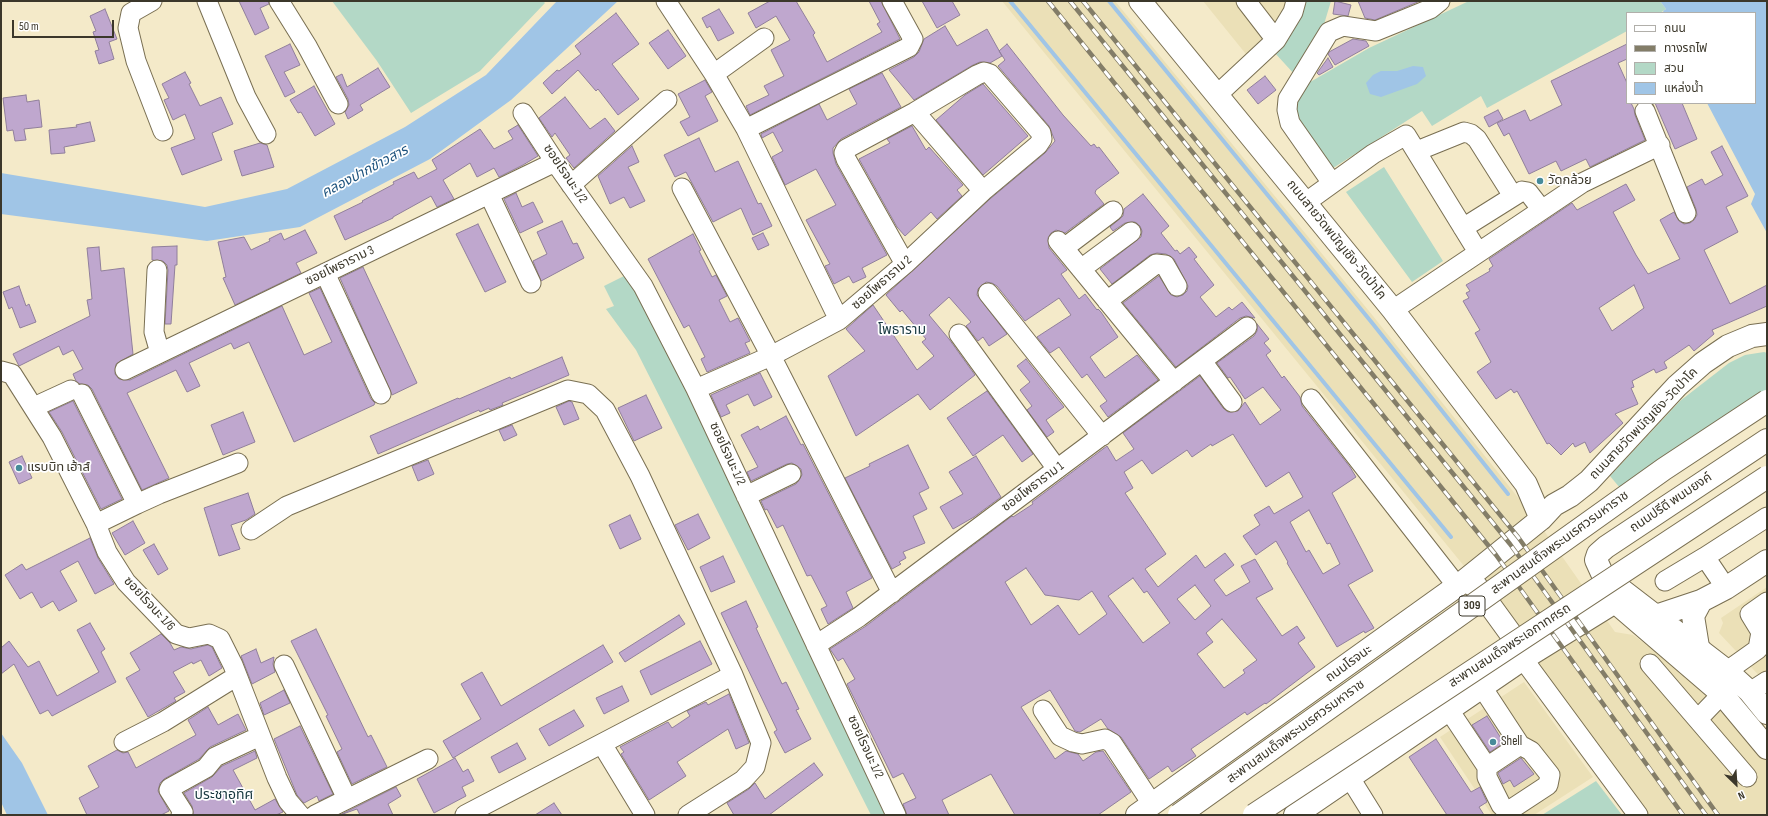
<!DOCTYPE html>
<html>
<head>
<meta charset="utf-8">
<style>
  body { margin:0 }
  #map { position:relative; width:1768px; height:816px; overflow:hidden; background:#f4eac9; font-family:"Sofia Sans Condensed","Noto Sans Thai",sans-serif }
  canvas { display:block }
  .frame { position:absolute; inset:0; border:2px solid #3b372a; pointer-events:none }
  .legend { position:absolute; left:1626px; top:12px; width:130px; height:92px; box-sizing:border-box; background:#fff; border:1px solid #b1afaa; margin:0; padding:5px 7px; list-style:none; font-size:12px; color:#3b372a }
  .legend li { display:flex; align-items:center; gap:8px; height:20px }
  .legend b { width:20px; border:1px solid #b1afaa }
  .north { position:absolute; left:1716px; top:764px; width:40px; height:40px; -webkit-text-stroke:3px #fff; paint-order:stroke; rotate:155deg; font-size:11px; font-weight:700; line-height:16px; text-align:center; color:#3b372a }
  .north::after { content:''; display:block; margin:auto; width:14px; height:18px; background:#3b372a; clip-path:polygon(50% 0,100% 100%,50% 72%,0 100%) }
  .scale { position:absolute; left:12px; top:20px; width:102px; height:18px; box-sizing:border-box; border:2px solid #3b372a; border-top:0; padding-left:5px; font-size:12px; line-height:14px; white-space:nowrap; color:#3b372a; -webkit-text-stroke:3px #fff; paint-order:stroke }
</style>
</head>
<body>
<div id="map">
<canvas width="1768" height="816"></canvas>
<div class="frame"></div>
<ul class="legend">
<li><b style="height:5px;background:#fff"></b>ถนน</li>
<li><b style="height:5px;background:#837d68"></b>ทางรถไฟ</li>
<li><b style="height:11px;background:#b3d8c6"></b>สวน</li>
<li><b style="height:11px;background:#a0c5e6"></b>แหล่งน้ำ</li>
</ul>
<div class="north">N</div>
<div class="scale">50 m</div>
</div>
<script>
const ctx = document.querySelector('canvas').getContext('2d');
ctx.lineJoin = 'round';
function paint(path, color) { ctx.fillStyle = color; ctx.fill(path, 'evenodd'); }
const poly = rows => new Path2D(rows.map(r => 'M' + r).join(''));
function strokePath(path, color, width, dash) { ctx.strokeStyle = color; ctx.lineWidth = width; ctx.lineCap = dash ? 'butt' : 'round'; ctx.setLineDash(dash || []); ctx.stroke(path); }
function drawText(font, color, halo, rows, align = 'center') {
  ctx.font = font + ' "Sofia Sans Condensed","Noto Sans Thai",sans-serif'; ctx.lineWidth = 3.5; ctx.setLineDash([]); ctx.textBaseline = 'middle'; ctx.strokeStyle = halo; ctx.fillStyle = color; for (const [text, x, y, turn = 0] of rows) {
    ctx.save(); ctx.translate(x, y); ctx.rotate((+turn || 0) * Math.PI / 180); ctx.textAlign = isNaN(turn) ? turn : align; if (halo) ctx.strokeText(text, 0, 0); ctx.fillText(text, 0, 0); ctx.restore();
  }
}
paint(poly([
  [1002,1,1115,1,1373,316,1540,525,1615,632,1633,635,1666,659,1739,723,1755,743,1767,761,1767,815,1643,815,1473,577],
  [1203,1,1298,1,1258,69],
  [1767,587,1767,684,1719,633,1723,623,1721,618],
  [1524,682,1593,777,1534,815,1492,815,1440,737]
]), '#ebe0b7');
paint(poly([
  [332,1,543,1,545,3,480,71,411,113,377,61],
  [1298,1,1331,1,1322,31,1296,76,1274,52],
  [1469,1,1660,1,1666,9,1660,13,1627,13,1627,31,1487,108,1481,96,1432,126,1422,111,1330,170,1294,113,1297,97,1305,85,1369,48],
  [1384,167,1443,261,1412,282,1346,192],
  [626,275,639,295,690,396,885,815,871,815,636,350,606,309,614,306,604,286],
  [1764,352,1767,353,1767,389,1662,458,1620,488,1610,476,1680,401,1729,363,1745,355],
  [1596,781,1622,815,1542,815]
]), '#b3d8c6');
paint(poly([
  [557,1,618,1,511,100,430,159,300,227,207,241,1,214,1,173,205,207,287,189,405,127,486,75],
  [1660,1,1767,1,1767,233,1751,204,1755,194,1707,103,1755,103,1755,13,1664,13,1663,11,1666,9],
  [1413,66,1423,67,1426,76,1417,84,1381,97,1370,94,1366,83,1373,75,1381,71,1397,71],
  [1,733,22,763,48,815,7,815,1,802]
]), '#a0c5e6');
strokePath(poly([
  [1010,1,1451,537],
  [1109,1,1373,324,1508,494]
]), '#a0c5e6', 4);
const building = poly([
  [239,1,268,1,269,4,260,8,269,28,255,35,239,1],
  [770,1,796,1,815,33,813,35,827,62,882,32,877,24,880,22,869,1,881,1,900,39,750,115,746,106,769,95,764,86,784,76,771,50,790,40,776,16,756,28,748,13,770,1],
  [922,1,952,1,960,15,937,28,922,1],
  [1335,1,1351,5,1348,16,1333,14,1335,1],
  [1358,1,1420,1,1375,20,1365,18,1358,1],
  [105,9,117,39,109,42,114,59,99,64,95,51,99,50,93,32,96,31,90,16,105,9],
  [719,9,734,33,718,41,710,26,707,28,702,18,719,9],
  [616,13,639,44,612,64,639,99,618,115,598,89,596,91,578,70,552,94,543,83,557,70,559,71,581,54,575,46,616,13],
  [945,26,957,46,987,29,1002,56,990,63,980,62,973,65,914,100,889,70,914,57,919,52,924,39,945,26],
  [668,30,686,56,668,69,649,43,668,30],
  [1353,39,1366,41,1369,46,1335,65,1328,54,1329,52,1353,39],
  [290,44,300,65,284,72,295,92,285,97,265,56,290,44],
  [1007,44,1063,115,1091,146,1094,144,1097,148,1099,147,1119,173,1096,190,1095,193,1104,204,1065,233,1056,230,1051,233,1048,238,1049,248,1067,270,1061,274,1079,299,1085,294,1097,310,1098,309,1101,312,1118,337,1090,357,1105,378,1137,355,1158,380,1108,417,1100,406,1107,401,1087,374,1082,378,1059,347,1050,353,1037,337,1071,315,1059,298,1025,321,997,286,992,283,986,282,978,289,977,295,1007,334,989,346,983,337,978,341,966,326,971,322,949,297,929,315,949,339,975,375,930,410,918,394,856,436,828,376,865,351,846,329,873,305,917,370,934,356,922,342,926,339,902,310,900,312,886,295,990,199,1045,153,1055,141,1049,126,998,66,1005,60,999,51,1007,44],
  [1627,44,1627,59,1618,63,1627,83,1627,103,1631,103,1634,109,1635,115,1645,140,1590,167,1586,159,1561,171,1556,161,1529,174,1509,133,1504,136,1497,123,1525,110,1530,121,1562,105,1551,81,1627,44],
  [1328,58,1333,67,1319,75,1317,73,1328,58],
  [378,68,390,87,360,105,363,110,348,119,345,112,349,105,348,99,336,77,342,74,347,87,378,68],
  [185,72,191,83,189,84,200,106,221,97,233,124,212,133,222,160,182,175,171,148,195,139,185,114,173,120,164,100,169,98,162,84,185,72],
  [882,73,901,107,841,139,833,148,833,153,836,164,887,255,862,268,866,277,853,283,849,276,834,284,825,266,830,264,806,220,836,205,816,169,785,185,772,157,783,151,773,132,762,138,761,134,819,104,827,120,857,104,849,89,882,73],
  [1265,76,1276,90,1258,104,1247,90,1265,76],
  [705,80,712,92,705,96,718,121,688,136,680,122,690,117,678,94,705,80],
  [983,84,1028,136,983,175,936,120,965,95,983,84],
  [314,86,335,124,315,136,301,112,298,113,290,100,314,86],
  [26,95,27,102,39,100,42,127,24,129,26,140,15,141,13,130,7,131,3,98,26,95],
  [565,97,590,129,605,118,615,131,574,168,566,158,570,155,555,133,552,137,539,118,565,97],
  [1655,103,1682,103,1697,139,1675,149,1655,103],
  [1498,110,1503,119,1489,127,1484,117,1498,110],
  [90,122,95,141,64,147,65,153,51,154,49,130,77,127,76,125,90,122],
  [518,125,538,156,523,165,499,177,494,168,477,177,470,163,443,180,454,199,437,207,431,196,393,217,393,218,345,240,334,216,363,202,362,201,394,184,393,182,414,172,418,179,437,169,432,160,480,129,494,149,513,139,508,131,518,125],
  [912,126,926,150,929,147,963,185,957,190,962,196,937,219,931,212,905,236,897,227,859,159,890,143,887,139,912,126],
  [699,138,715,172,738,161,758,204,761,203,772,226,753,235,741,208,713,222,686,172,675,177,664,155,699,138],
  [260,143,267,145,274,167,242,176,234,151,260,143],
  [632,146,639,162,628,167,645,201,630,208,624,197,610,204,598,176,632,146],
  [1722,146,1748,196,1726,207,1738,232,1704,250,1730,304,1767,285,1767,306,1712,330,1714,334,1694,351,1689,345,1664,362,1667,368,1656,373,1654,369,1632,381,1634,387,1631,388,1638,404,1615,414,1623,423,1590,453,1585,442,1575,447,1573,443,1561,455,1549,443,1547,444,1517,391,1514,393,1511,389,1496,399,1477,372,1491,362,1475,333,1480,330,1463,301,1469,298,1466,293,1470,291,1466,285,1490,271,1489,269,1493,266,1489,259,1572,203,1577,210,1626,184,1635,200,1613,212,1636,255,1648,274,1680,259,1660,220,1674,212,1679,221,1684,224,1690,223,1694,220,1697,215,1696,209,1687,187,1702,179,1705,185,1723,175,1711,152,1722,146],
  [1634,285,1644,308,1612,331,1599,308,1634,285],
  [516,193,522,207,533,202,543,222,520,233,504,199,516,193],
  [1143,194,1169,226,1161,233,1175,251,1177,250,1180,254,1189,247,1197,257,1194,259,1214,285,1200,297,1216,317,1229,307,1232,310,1242,302,1255,318,1246,316,1240,318,1176,367,1123,303,1159,276,1171,295,1177,297,1183,295,1187,291,1188,286,1174,259,1166,254,1157,253,1150,255,1112,284,1100,269,1141,237,1142,231,1140,226,1135,222,1125,223,1113,231,1110,227,1123,216,1124,209,1143,194],
  [562,221,573,244,577,243,584,258,541,281,533,261,547,254,537,232,562,221],
  [478,224,506,282,485,292,456,234,478,224],
  [305,230,317,253,296,263,301,273,235,305,223,278,226,277,218,242,244,237,251,250,270,241,269,239,281,233,284,240,305,230],
  [763,233,769,245,758,250,752,238,763,233],
  [693,234,701,250,699,251,712,277,716,275,727,296,719,300,730,322,738,318,750,341,745,343,750,353,707,372,701,359,705,357,689,325,684,328,648,259,693,234],
  [177,246,177,265,175,265,171,324,165,324,168,270,167,265,163,261,152,260,152,247,177,246],
  [99,247,101,271,124,268,133,354,116,364,115,374,119,379,130,380,282,306,304,355,332,342,309,293,320,288,371,399,375,403,374,405,294,442,249,342,234,349,231,343,189,363,200,386,187,392,176,370,127,393,169,478,142,490,92,389,88,385,80,384,76,381,73,374,83,369,73,350,63,355,59,346,19,366,13,354,90,316,87,300,92,299,87,248,99,247],
  [363,267,417,383,392,395,340,278,363,267],
  [19,286,26,306,29,304,36,322,20,328,12,307,9,309,3,292,19,286],
  [1257,324,1269,339,1264,343,1271,351,1266,355,1282,378,1284,376,1300,397,1302,406,1350,467,1356,477,1332,493,1373,571,1348,585,1374,628,1365,633,1364,631,1337,647,1287,563,1288,562,1276,541,1256,555,1243,536,1260,525,1254,515,1269,506,1274,514,1303,497,1289,472,1266,487,1233,434,1212,446,1211,444,1192,457,1187,450,1152,474,1142,460,1124,472,1133,488,1125,493,1166,554,1145,569,1158,587,1196,555,1205,568,1225,553,1234,565,1214,580,1226,596,1250,582,1241,566,1255,559,1273,589,1256,598,1282,636,1297,626,1305,638,1298,643,1315,667,1266,704,1265,703,1247,715,1245,712,1191,749,1196,756,1172,772,1168,766,1149,779,1121,737,1108,729,1101,719,1080,732,1075,731,1050,690,1021,707,1055,759,1066,751,1078,754,1083,761,1096,752,1103,751,1131,792,1098,815,1015,815,991,774,942,800,949,815,907,815,903,804,916,798,903,773,893,778,847,684,855,679,843,658,838,661,830,649,866,626,1012,516,1013,517,1033,504,1032,502,1107,446,1116,461,1134,449,1123,433,1200,376,1223,408,1228,412,1238,411,1245,402,1260,425,1281,410,1263,387,1245,399,1230,377,1228,378,1217,363,1254,336,1257,331,1257,324],
  [1309,510,1327,544,1330,543,1340,564,1323,574,1309,550,1306,552,1290,522,1309,510],
  [1026,568,1045,595,1079,600,1092,591,1107,614,1079,635,1058,605,1031,625,1005,582,1026,568],
  [1133,578,1144,593,1147,591,1170,623,1143,643,1108,596,1133,578],
  [1195,585,1211,606,1195,620,1177,599,1195,585],
  [1222,619,1257,660,1243,670,1245,673,1224,688,1197,654,1213,642,1206,633,1222,619],
  [562,357,569,375,502,403,503,405,490,410,489,408,480,412,479,410,378,454,370,436,458,398,459,399,510,377,511,379,562,357],
  [1026,359,1064,407,1046,420,1054,432,1047,437,1027,410,1032,406,1020,390,1030,382,1017,366,1026,359],
  [760,373,772,397,754,406,748,394,726,405,730,413,721,417,711,395,760,373],
  [987,391,1033,454,1022,462,1003,435,973,456,947,418,987,391],
  [646,395,662,428,634,441,618,408,646,395],
  [73,401,122,499,101,509,62,432,49,412,73,401],
  [569,401,572,402,579,419,564,425,556,407,569,401],
  [243,412,255,442,223,455,211,425,243,412],
  [786,416,801,445,803,444,872,578,846,592,853,608,828,624,821,609,827,606,811,575,807,576,783,525,777,528,767,509,765,510,761,501,796,484,802,475,801,469,792,463,787,464,751,481,747,472,758,467,741,435,758,426,760,430,786,416],
  [512,425,517,435,504,441,499,430,512,425],
  [908,445,929,488,919,493,927,509,913,516,925,543,903,552,906,558,899,562,901,564,892,569,845,478,870,466,869,464,908,445],
  [22,456,32,478,19,484,9,462,22,456],
  [976,456,1001,497,974,517,953,529,940,507,963,494,949,472,976,456],
  [428,460,434,474,418,481,412,466,428,460],
  [248,493,255,514,246,520,231,525,240,549,219,556,204,508,248,493],
  [698,514,710,538,688,550,675,525,698,514],
  [630,515,641,539,620,549,609,525,630,515],
  [133,521,145,543,125,555,112,533,133,521],
  [90,538,98,558,114,584,95,594,78,561,60,571,77,601,59,611,53,601,41,608,32,592,20,599,5,575,22,564,26,570,90,538],
  [154,544,168,569,158,575,143,550,154,544],
  [723,556,735,582,711,592,700,567,723,556],
  [746,601,758,627,756,628,782,684,786,682,799,709,796,710,811,739,785,753,774,732,777,730,721,613,746,601],
  [679,615,685,624,625,662,619,653,679,615],
  [90,623,105,649,101,652,116,682,52,716,48,710,40,714,14,664,1,674,1,648,9,641,28,667,39,661,57,696,99,672,77,630,90,623],
  [316,629,368,737,371,735,387,767,352,784,337,752,342,749,326,716,328,715,291,641,316,629],
  [161,634,170,643,174,650,181,647,191,649,208,645,212,647,222,668,209,676,201,660,193,664,192,662,173,672,185,692,174,698,176,701,148,717,126,678,140,670,130,653,161,634],
  [700,641,712,664,651,695,640,671,700,641],
  [603,645,613,662,453,758,443,741,481,719,461,684,482,672,501,706,603,645],
  [256,649,261,663,274,657,273,664,275,672,252,684,241,656,256,649],
  [622,686,629,701,604,714,596,698,622,686],
  [284,690,290,703,264,715,260,703,284,690],
  [729,694,749,743,736,749,728,729,677,762,686,776,649,800,621,754,624,752,620,747,668,722,672,728,690,716,687,711,706,702,708,705,729,694],
  [208,707,218,725,238,714,246,730,210,747,199,759,164,779,160,783,158,791,169,811,161,815,87,815,79,798,99,787,88,766,117,750,123,753,128,752,136,768,196,735,188,720,208,707],
  [574,710,584,726,549,746,539,729,574,710],
  [1487,716,1504,743,1490,752,1472,725,1487,716],
  [300,726,333,794,319,801,317,796,304,803,297,795,274,739,300,726],
  [1436,739,1471,792,1480,787,1487,802,1479,807,1484,815,1447,815,1409,757,1436,739],
  [517,743,526,759,499,773,491,757,517,743],
  [255,751,257,758,233,770,255,810,275,799,283,812,276,815,193,815,192,806,184,793,212,777,222,766,255,751],
  [455,758,463,772,468,769,474,781,462,787,466,796,434,813,417,779,455,758],
  [1521,758,1534,774,1514,787,1510,780,1503,784,1498,773,1521,758],
  [814,763,823,775,769,815,734,815,727,803,749,789,755,783,765,799,814,763],
  [396,787,401,796,388,804,393,815,360,815,357,809,340,815,396,787],
  [554,803,562,815,535,815,554,803]
]);
paint(building, '#bfa7ce');
strokePath(building, '#907f9b', 1);
const minor = poly([
  [152,1,131,13,128,28,136,61,163,131],
  [207,1,246,97,266,134],
  [279,1,307,46,338,104],
  [666,1,714,74,746,129,839,320],
  [1246,1,1276,40],
  [714,74,764,38],
  [1217,95,1276,40,1293,12,1296,1],
  [1645,111,1686,213],
  [915,112,983,191],
  [523,113,555,162,643,286,696,389,896,815],
  [746,129,909,47,913,39,892,1],
  [1417,151,1464,132,1471,134,1477,139,1513,196],
  [1332,183,1290,123,1287,110,1288,99,1329,32,1343,26,1376,31,1430,9,1440,1],
  [571,185,667,100],
  [682,188,771,356,892,593],
  [489,194,531,283],
  [1305,203,1373,154,1406,135,1478,252],
  [1463,228,1522,191,1528,192,1542,210],
  [1058,241,1174,382],
  [1064,248,1113,211],
  [1081,269,1131,232],
  [157,270,154,332,160,353],
  [325,273,381,394],
  [988,293,1102,436],
  [1107,301,1156,264,1165,265,1177,286],
  [1393,310,1582,183,1660,145],
  [959,334,1057,469],
  [1202,361,1232,402],
  [125,370,555,162],
  [1,371,12,374,52,437,96,524,107,552,126,582,176,634,189,638,209,634,220,639,233,665,277,778,288,801,300,815],
  [696,389,771,356,839,320,905,264,983,191,1038,145,1042,139,1041,133,990,74,984,72,977,75,915,112,846,149,844,153,846,159,905,264],
  [82,394,137,504,96,524],
  [1311,399,1457,586],
  [34,407,71,390],
  [746,496,791,474],
  [137,504,159,494,238,463],
  [251,530,287,506,568,390,588,394,605,410,640,476,733,675,761,743,755,767,743,780,688,815],
  [1665,581,1705,557],
  [1726,588,1705,557,1767,517],
  [1761,632,1750,614,1767,602],
  [816,645,859,617,1247,327],
  [1523,659,1638,815],
  [1650,664,1747,777],
  [284,665,347,799],
  [1727,671,1758,649,1761,632,1767,624],
  [1750,692,1767,681],
  [1043,710,1060,736,1073,742,1082,744,1105,739,1112,743,1152,804],
  [1449,710,1487,767,1487,777,1501,805,1506,810,1510,810,1548,785,1550,775,1531,751,1520,745,1482,687],
  [1698,719,1722,694],
  [124,742,163,722,237,676],
  [602,744,645,815],
  [1487,767,1520,745],
  [1350,778,1373,815],
  [181,815,183,812,169,790,170,788,206,768,215,757,260,736],
  [315,815,428,759],
  [465,815,733,675]
]);
const major = poly([
  [1140,1,1393,310,1526,484,1541,519],
  [1767,440,1606,547,1598,554,1596,560,1615,602,1722,694,1767,748],
  [1610,581,1727,671,1750,692,1767,713],
  [1471,584,1476,586,1521,648,1523,659],
  [1701,601,1693,616,1698,647,1703,653],
  [1656,616,1701,601,1726,588,1767,561],
  [1137,815,1464,581,1541,519,1554,505,1570,496,1589,481,1677,386,1703,363,1728,346,1752,336,1767,334],
  [1295,815,1523,659,1615,602]
]);
strokePath(minor, '#796f52', 21);
strokePath(major, '#796f52', 24);
strokePath(minor, '#fff', 19);
strokePath(major, '#fff', 22);
const rail = poly([
  [1048,1,1496,555,1683,815],
  [1070,1,1510,544,1706,815],
  [1083,1,1518,537,1718,815]
]);
strokePath(rail, '#837d68', 4.5);
strokePath(rail, '#fff', 3, [9]);
const majorBridge = poly([
  [1179,815,1664,469,1767,401],
  [1254,815,1767,477]
]);
strokePath(majorBridge, '#796f52', 24, []);
strokePath(majorBridge, '#fff', 22);
for (const [x, y, r, color] of [
  [1540,181,4,"#478b9a"],
  [19,468,4,"#478b9a"],
  [1493,742,4,"#478b9a"]
]) { const dot = new Path2D(); dot.arc(x, y, r, 0, 2 * Math.PI); ctx.fillStyle = color; ctx.fill(dot); strokePath(dot, '#fff', 1.5); }
for (const [x, y, w] of [
  [1472,606,26]
]) { const box = new Path2D(); box.roundRect(x - w / 2, y - 10, w, 20, 3); ctx.fillStyle = '#fff'; ctx.fill(box); strokePath(box, '#3b372a', 1); }
drawText('bold 12px', '#3b372a', null, [
  ["309",1472,606]
]);
drawText('13px', '#3b372a', '#fff', [
  ["ซอยโรจนะ 1/2",565,174,56],
  ["ถนนสายวัดพนัญเชิง-วัดป่าโค",1336,240,51],
  ["ซอยโพธาราม 3",340,266,-26],
  ["ซอยโพธาราม 2",882,283,-41],
  ["ถนนสายวัดพนัญเชิง-วัดป่าโค",1644,424,-46],
  ["ซอยโรจนะ 1/2",727,454,65],
  ["ซอยโพธาราม 1",1033,487,-37],
  ["ถนนปรีดี พนมยงค์",1671,503,-34],
  ["สะพานสมเด็จพระนเรศวรมหาราช",1560,543,-36],
  ["ซอยโรจนะ 1/6",149,604,47],
  ["สะพานสมเด็จพระเอกาทศรถ",1510,646,-33],
  ["ถนนโรจนะ",1349,664,-36],
  ["สะพานสมเด็จพระนเรศวรมหาราช",1296,732,-36],
  ["ซอยโรจนะ 1/2",865,747,65]
]);
drawText('13px', '#3b372a', '#fff', [
  ["วัดกล้วย",1548,181],
  ["แรบบิท เฮ้าส์",27,468],
  ["Shell",1501,742]
], 'left');
drawText('italic 14px', '#1c527d', '#fff', [
  ["คลองปากข้าวสาร",365,172,-28]
]);
drawText('14px', '#17373f', '#fff', [
  ["โพธาราม",902,330],
  ["ประชาอุทิศ",224,795]
]);
</script>
</body>
</html>
